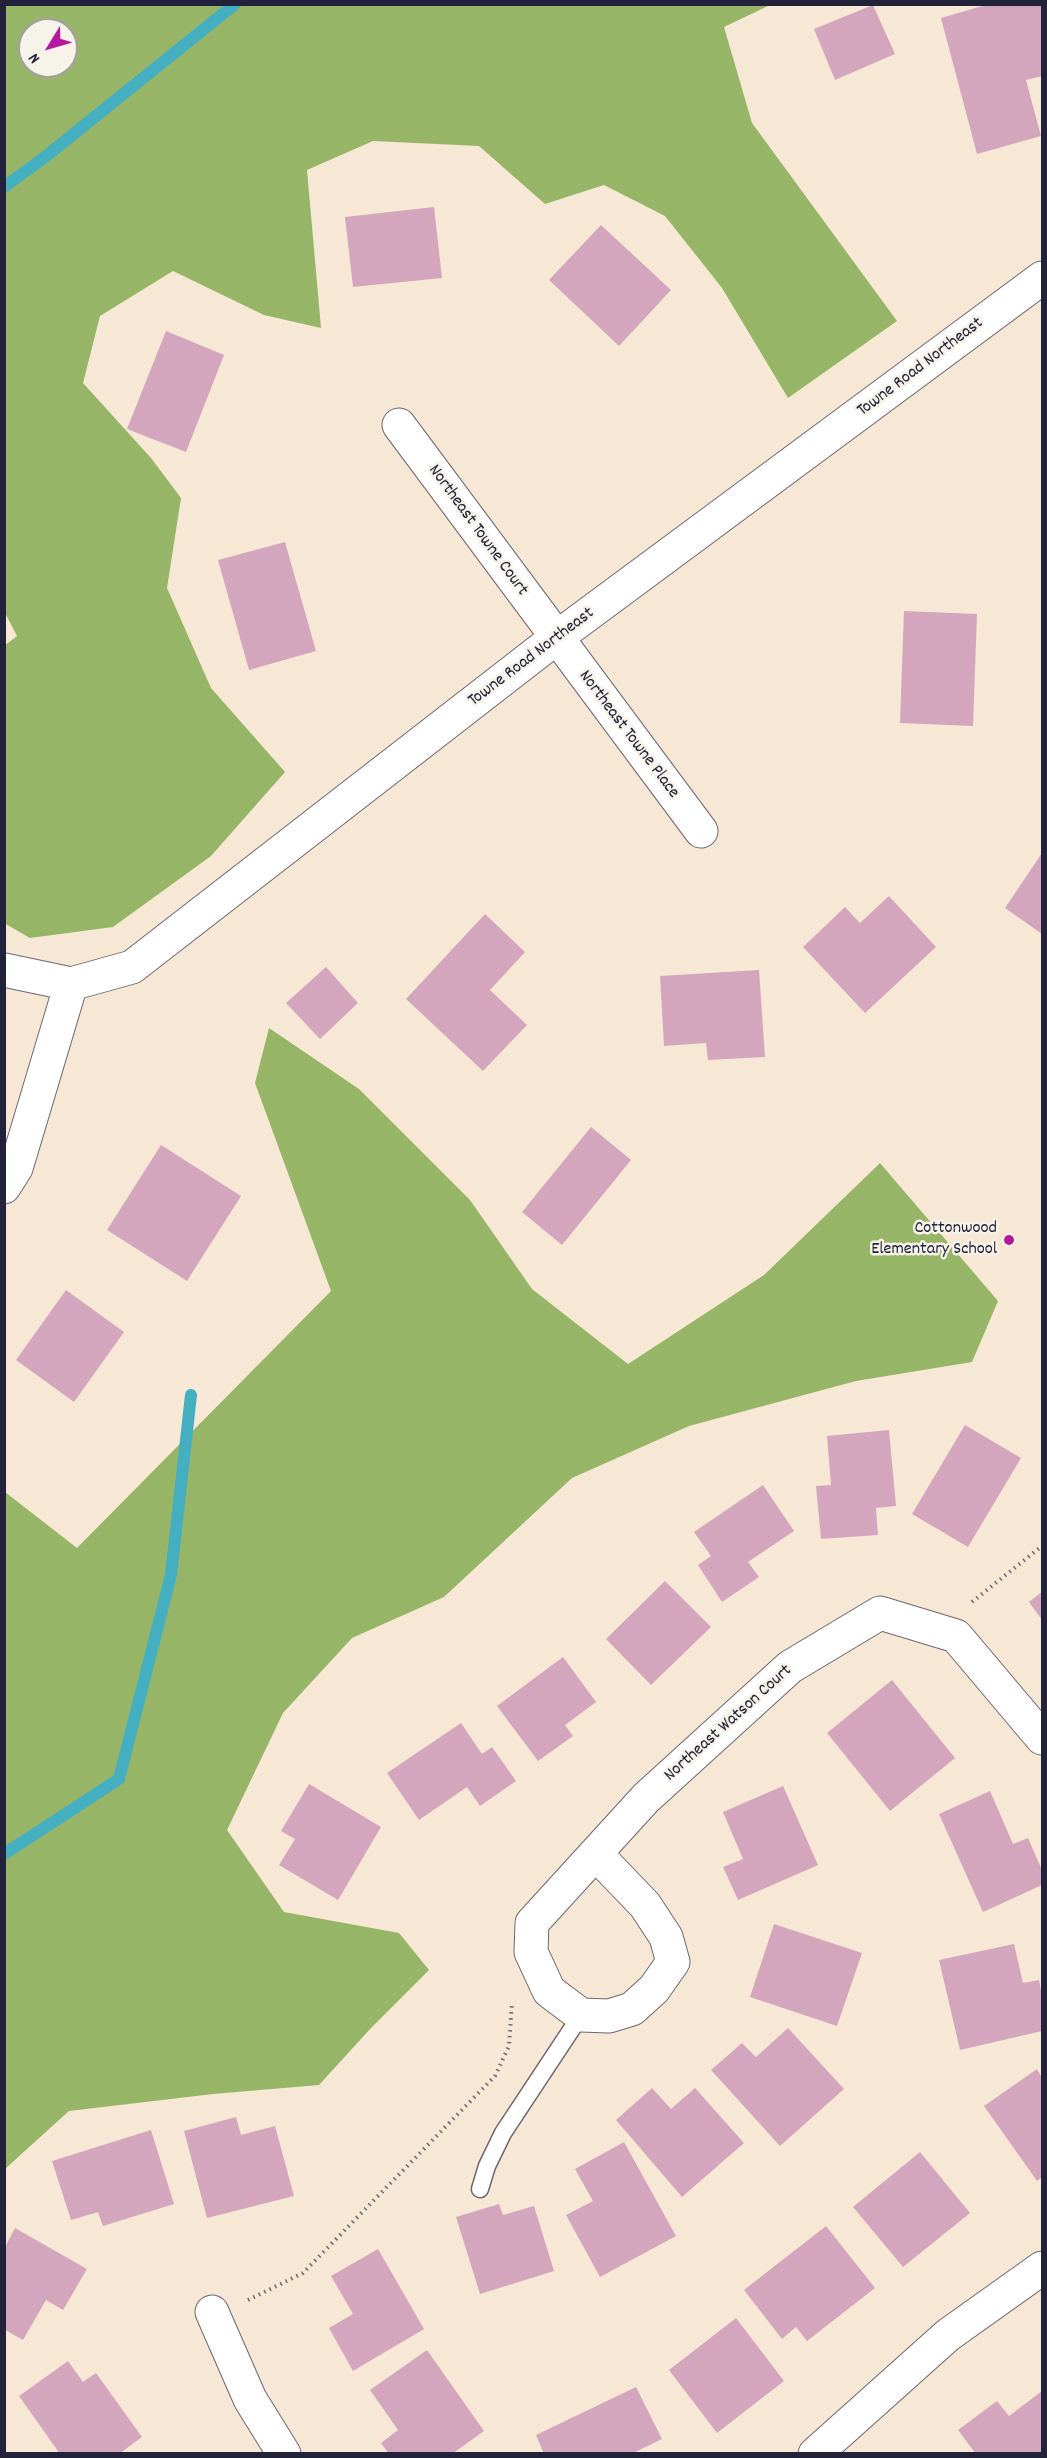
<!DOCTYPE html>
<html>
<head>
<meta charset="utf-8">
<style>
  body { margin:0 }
  #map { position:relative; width:1047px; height:2458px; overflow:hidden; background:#f6e8d5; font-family:Dekko,sans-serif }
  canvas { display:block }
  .frame { position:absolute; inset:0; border:6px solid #22223b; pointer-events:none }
  .north { position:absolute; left:18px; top:18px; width:60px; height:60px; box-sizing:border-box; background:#f7f3e8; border:2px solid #a29fa3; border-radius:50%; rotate:233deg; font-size:16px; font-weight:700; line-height:24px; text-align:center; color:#22223b }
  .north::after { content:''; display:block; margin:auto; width:21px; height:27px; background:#b5179e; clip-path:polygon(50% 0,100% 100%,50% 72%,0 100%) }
</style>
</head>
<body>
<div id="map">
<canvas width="1047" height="2458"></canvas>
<div class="frame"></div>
<div class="north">N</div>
</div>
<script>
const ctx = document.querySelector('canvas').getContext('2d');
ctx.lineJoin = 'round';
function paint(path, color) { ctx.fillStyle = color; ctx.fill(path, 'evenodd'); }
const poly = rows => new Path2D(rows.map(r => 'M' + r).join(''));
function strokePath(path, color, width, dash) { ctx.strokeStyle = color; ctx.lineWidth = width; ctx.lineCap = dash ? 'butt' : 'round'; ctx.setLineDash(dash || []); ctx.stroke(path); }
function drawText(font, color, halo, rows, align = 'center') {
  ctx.font = font + ' Dekko,sans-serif'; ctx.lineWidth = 5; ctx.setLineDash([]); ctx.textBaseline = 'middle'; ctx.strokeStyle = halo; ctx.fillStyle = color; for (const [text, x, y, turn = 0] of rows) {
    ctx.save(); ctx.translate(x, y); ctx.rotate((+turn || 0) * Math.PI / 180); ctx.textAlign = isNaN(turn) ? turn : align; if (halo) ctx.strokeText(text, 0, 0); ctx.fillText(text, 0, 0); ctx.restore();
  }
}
paint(poly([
  [5,4,770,5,724,27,752,123,897,321,788,398,722,288,665,216,604,185,545,204,479,146,373,141,307,170,321,328,264,315,173,271,100,316,83,383,151,458,181,498,167,588,211,688,285,772,211,856,113,927,30,938,4,923,4,646,17,636,4,611],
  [30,30,66,30,66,66,30,66],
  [269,1028,359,1089,470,1200,532,1289,628,1364,764,1275,880,1163,998,1301,972,1362,856,1381,689,1426,572,1478,444,1597,352,1638,283,1713,227,1830,284,1912,399,1933,429,1970,371,2028,319,2085,213,2094,69,2111,5,2169,5,1492,77,1548,331,1291,255,1083]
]), '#97b567');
strokePath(poly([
  [4,187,45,157,235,4],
  [4,1854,119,1779,171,1575,191,1395]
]), '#43afc1', 12);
paint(poly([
  [989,4,1042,4,1042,76,1026,80,1041,136,977,154,941,18],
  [873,5,895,54,835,80,814,29],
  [434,207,442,278,353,287,345,217],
  [601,225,671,290,619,346,549,280],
  [166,331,224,355,186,452,127,429],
  [285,542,316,651,249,670,218,560],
  [904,611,977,614,973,726,900,723],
  [1042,853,1042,934,1005,908],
  [889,896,936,947,865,1013,803,947,845,907,860,923],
  [485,914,525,952,490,990,527,1025,483,1071,406,999],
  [326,967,358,1003,320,1039,286,1003],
  [759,970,765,1057,708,1060,706,1043,664,1046,660,976],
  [591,1127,631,1160,562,1245,522,1212],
  [161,1145,241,1196,187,1281,107,1230],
  [66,1290,124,1332,74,1402,16,1360],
  [965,1425,1021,1458,968,1547,912,1514],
  [889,1430,896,1506,876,1508,878,1535,821,1539,816,1486,831,1485,827,1436],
  [763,1485,794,1531,748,1562,759,1577,722,1602,698,1565,711,1556,694,1532],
  [665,1581,711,1627,651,1685,606,1639],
  [1042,1592,1042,1620,1029,1602],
  [563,1657,596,1702,565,1725,573,1736,538,1761,497,1706],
  [892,1680,955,1758,890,1811,827,1733],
  [461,1723,482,1754,492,1747,516,1781,480,1806,467,1787,419,1820,387,1773],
  [309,1784,381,1827,338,1900,279,1865,295,1839,281,1831],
  [783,1786,818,1865,738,1900,723,1867,743,1859,723,1812],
  [990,1791,1013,1844,1028,1838,1042,1870,1042,1885,983,1912,939,1814],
  [774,1924,862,1953,837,2026,750,1997],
  [1014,1944,1023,1983,1039,1980,1042,1996,1042,2031,960,2050,939,1960],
  [788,2028,844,2089,780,2146,711,2070,742,2043,756,2057],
  [1037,2069,1042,2078,1042,2177,1037,2181,984,2106],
  [652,2088,671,2109,695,2088,744,2143,682,2197,616,2120],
  [236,2117,241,2135,275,2126,294,2196,207,2218,184,2131],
  [151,2130,174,2204,103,2226,98,2212,71,2220,52,2161],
  [624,2142,676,2236,600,2277,566,2215,593,2201,575,2169],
  [920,2152,970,2213,903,2267,853,2207],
  [499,2204,503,2215,534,2206,554,2271,480,2294,456,2217],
  [826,2226,875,2288,807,2341,796,2327,782,2339,744,2290],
  [15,2228,87,2269,63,2310,46,2300,23,2340,5,2330,5,2247],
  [378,2249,424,2329,353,2371,329,2328,353,2314,331,2276],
  [736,2318,784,2381,717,2433,669,2370],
  [427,2350,484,2431,452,2454,389,2454,381,2443,398,2430,370,2390],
  [68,2361,83,2382,96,2373,142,2437,119,2454,60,2454,19,2396],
  [636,2387,662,2439,631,2454,544,2454,536,2435],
  [1042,2391,1042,2454,976,2454,958,2430,997,2401,1009,2416]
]), '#d3a6be');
const service = poly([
  [480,2189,487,2166,503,2133,581,2015]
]);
const minor = poly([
  [399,425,701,831],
  [4,970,71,984,132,967,556,638,1042,278],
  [4,1187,16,1168,71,984],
  [596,1854,645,1905,666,1937,673,1962,654,1989,632,2009,609,2016,581,2015,549,1991,531,1952,532,1923,646,1798,790,1667,880,1613,956,1636,1042,1738],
  [212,2312,250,2399,284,2454],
  [815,2454,948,2335,1042,2268]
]);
strokePath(service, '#6c6771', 19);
strokePath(minor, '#6c6771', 35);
strokePath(poly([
  [972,1602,1042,1546],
  [248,2300,303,2273,495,2076,509,2046,512,2003]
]), '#6c6771', 4, [1.5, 4.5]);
strokePath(service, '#fff', 16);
strokePath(minor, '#fff', 33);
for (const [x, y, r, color] of [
  [1009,1240,6,"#b5179e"]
]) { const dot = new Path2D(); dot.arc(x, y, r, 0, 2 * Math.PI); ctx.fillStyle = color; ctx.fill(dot); strokePath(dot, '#f7f3e8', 2); }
drawText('18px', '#22223b', '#f7f3e8', [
  ["Towne Road Northeast",921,368,-37],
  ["Northeast Towne Court",477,531,54],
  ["Towne Road Northeast",532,658,-37],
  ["Northeast Towne Place",628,735,53],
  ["Northeast Watson Court",729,1724,-42]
]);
drawText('18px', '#22223b', '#f7f3e8', [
  ["Cottonwood",997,1230],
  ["Elementary School",997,1251]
], 'right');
</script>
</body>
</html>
